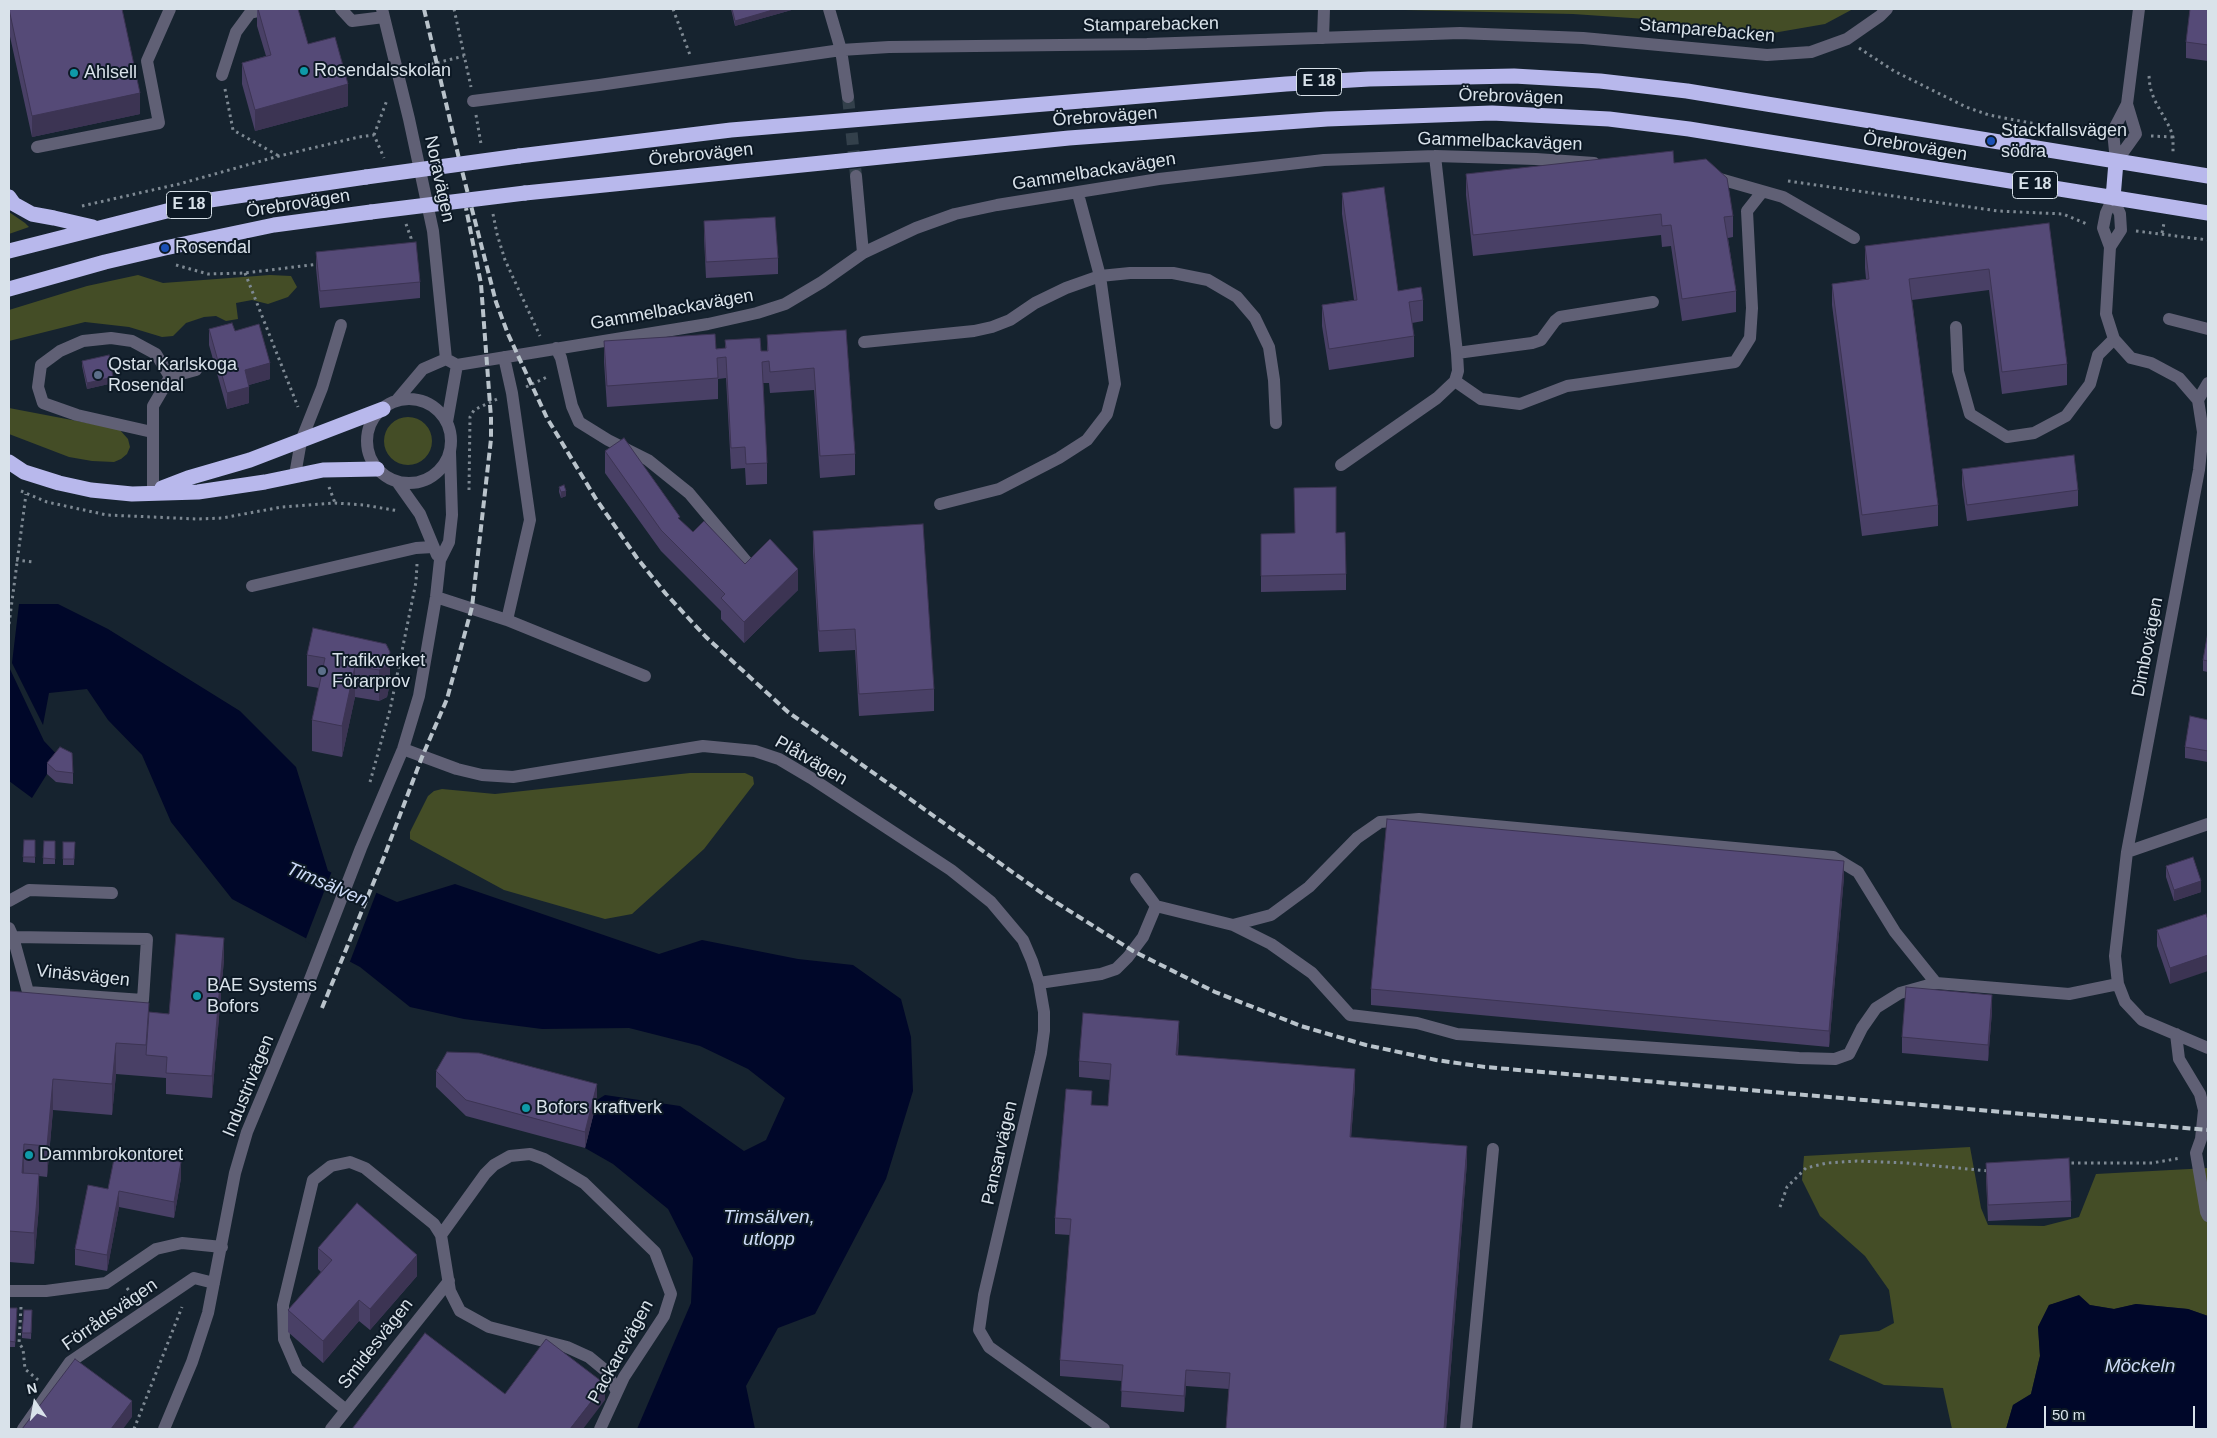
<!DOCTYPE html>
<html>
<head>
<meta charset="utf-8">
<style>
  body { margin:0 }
  #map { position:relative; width:2217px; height:1438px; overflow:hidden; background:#16232f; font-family:Helvetica,sans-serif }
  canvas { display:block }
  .frame { position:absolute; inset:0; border:10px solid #d9e2ea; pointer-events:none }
  .north { position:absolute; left:10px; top:1378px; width:50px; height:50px; -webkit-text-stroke:4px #0d1925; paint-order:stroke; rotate:348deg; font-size:14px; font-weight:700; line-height:20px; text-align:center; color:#d9e2ea }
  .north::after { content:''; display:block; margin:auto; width:18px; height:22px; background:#d9e2ea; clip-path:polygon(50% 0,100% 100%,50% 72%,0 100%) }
  .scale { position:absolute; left:2044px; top:1406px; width:151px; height:22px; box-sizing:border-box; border:2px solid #d9e2ea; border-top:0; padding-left:6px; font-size:15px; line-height:18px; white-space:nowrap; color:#d9e2ea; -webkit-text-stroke:4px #0d1925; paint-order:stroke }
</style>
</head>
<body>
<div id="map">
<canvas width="2217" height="1438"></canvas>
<div class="frame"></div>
<div class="north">N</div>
<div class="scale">50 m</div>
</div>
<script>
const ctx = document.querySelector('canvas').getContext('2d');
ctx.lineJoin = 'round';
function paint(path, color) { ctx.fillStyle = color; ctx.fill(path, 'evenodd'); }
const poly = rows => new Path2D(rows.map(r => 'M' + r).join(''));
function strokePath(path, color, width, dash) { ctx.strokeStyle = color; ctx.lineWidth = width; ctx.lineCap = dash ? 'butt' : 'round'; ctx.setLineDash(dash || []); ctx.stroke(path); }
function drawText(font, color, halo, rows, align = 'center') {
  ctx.font = font + ' Helvetica,sans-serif'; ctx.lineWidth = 4; ctx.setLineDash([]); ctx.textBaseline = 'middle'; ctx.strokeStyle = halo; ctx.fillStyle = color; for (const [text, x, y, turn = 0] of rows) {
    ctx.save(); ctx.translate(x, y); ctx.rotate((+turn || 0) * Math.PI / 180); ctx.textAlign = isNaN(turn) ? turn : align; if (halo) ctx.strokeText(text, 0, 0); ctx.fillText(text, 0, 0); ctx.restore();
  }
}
paint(poly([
  [1362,9,1853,9,1825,24,1773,33,1703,29,1646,19,1573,14],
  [9,212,25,223,29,227,9,234],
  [138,275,163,283,270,275,291,276,297,287,288,297,268,304,252,300,236,303,238,319,226,321,216,316,204,317,186,323,173,336,162,337,129,327,85,322,9,341,9,310,87,286],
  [9,408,119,429,128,439,130,447,127,454,121,459,114,462,92,461,69,457,9,434],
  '384 441a24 24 0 1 1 48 0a24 24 0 1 1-48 0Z',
  [690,773,745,773,753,777,754,784,704,849,632,914,605,919,504,890,410,839,410,832,428,796,434,791,442,789,495,794],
  [1970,1147,1981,1208,1988,1225,2044,1226,2079,1217,2096,1174,2208,1168,2208,1316,2188,1309,2136,1304,2114,1309,2064,1301,2049,1305,2038,1327,2040,1356,2031,1394,2013,1405,2006,1429,1952,1429,1943,1388,1884,1385,1829,1360,1840,1335,1879,1331,1894,1323,1889,1290,1865,1256,1820,1216,1802,1180,1804,1156]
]), '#444d26');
paint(poly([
  [19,604,58,604,108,629,240,711,296,767,328,871,397,902,455,884,659,954,702,940,798,959,853,965,901,999,911,1037,913,1091,886,1179,815,1314,778,1328,746,1386,755,1429,637,1429,691,1303,693,1258,668,1209,613,1164,585,1148,597,1100,605,1095,680,1106,744,1151,766,1140,785,1098,748,1069,700,1046,629,1028,542,1029,464,1019,410,1007,360,967,232,899,171,822,142,755,108,720,87,689,49,693,43,725,12,663],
  [9,667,44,741,60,758,47,774,32,798,9,781],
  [2079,1295,2090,1305,2114,1309,2136,1304,2188,1309,2208,1316,2208,1429,2006,1429,2013,1405,2031,1394,2040,1356,2038,1327,2049,1305]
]), '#000729');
paint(poly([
  [332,871,377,891,349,964,305,941]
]), '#16232f');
strokePath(poly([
  [848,97,856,176]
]), '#33404b', 12, [12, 6]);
strokePath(poly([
  [454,9,471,87],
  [673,9,690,55],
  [1859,48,1894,71,1966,107,1989,115,2052,127,2098,129],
  [412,69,464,56],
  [2149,76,2150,87,2154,99,2170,128,2173,137,2173,155],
  [225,89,233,130,279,156],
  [476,115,481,144],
  [374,135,387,100],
  [2151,136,2173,137],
  [1788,181,1998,211,2063,214,2087,224],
  [82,206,179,184,279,156,359,137,374,135,384,158],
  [493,214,497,234,505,260,540,336],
  [406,224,411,238,411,246],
  [2136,231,2208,240],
  [2162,233,2164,223],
  [176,265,208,274,245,273,319,264],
  [245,273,298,407],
  [526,387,549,376],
  [329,487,335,503],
  [469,490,470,417,474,410,497,399],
  [21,491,47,502,107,515,197,519,222,518,282,507,335,503,364,505,399,511],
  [16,560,34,562],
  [9,624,26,494],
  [370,782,390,710,416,582,417,564],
  [2065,1163,2152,1163,2181,1158],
  [1780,1207,1787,1187,1806,1168,1827,1163,1857,1161,1906,1163,1989,1171],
  [127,1288,135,1299],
  [21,1307,19,1343,23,1349,25,1369,38,1380],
  [134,1429,182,1307]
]), '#7e8993', 3, [2.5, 4]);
strokePath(poly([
  [341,9,352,21,384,17],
  [382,9,409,119,433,231,446,359],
  [829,9,841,50,848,97],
  [1323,38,1324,9],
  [222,75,236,32,250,13,267,9],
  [473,101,599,85,841,50,889,47,1147,44,1460,33,1583,38,1767,55,1811,52,1847,39,1880,16,1887,9],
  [37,147,159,123,147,61,170,9],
  [2116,162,2113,131,2127,104,2139,9],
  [2116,162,2136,134,2127,104],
  [856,176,863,253],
  [1713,177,1783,197,1854,238],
  [1078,194,1100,276,1130,273,1173,273,1208,280,1237,297,1255,318,1269,347,1274,380,1276,423],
  [2113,198,2106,213,2103,228,2110,247,2106,314,2114,339,2131,358,2151,363,2179,378,2198,400,2203,432,2199,470,2127,852,2115,956,2118,984,2125,1002,2142,1020,2208,1048],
  [2110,247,2121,230,2120,214,2113,198],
  [2169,319,2208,329],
  [1956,327,1958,371,1970,414,2007,437,2034,433,2066,416,2090,384,2098,355,2114,339],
  [864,342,974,331,992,327,1010,320,1035,303,1066,288,1100,276,1115,384,1107,414,1087,440,1059,458,999,489,940,504],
  [556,348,561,358,572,406,579,422,608,440,648,460,689,493,751,567],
  [1457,353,1532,343,1541,340,1555,321,1560,317,1653,302],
  [504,357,512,393,530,520,507,620],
  [457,365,708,324,757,313,785,304,822,282,863,253,916,228,955,214,997,205,1159,179,1324,160,1435,156,1536,159,1594,163],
  [1455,381,1481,399,1520,404,1567,386,1735,362,1750,338,1752,308,1747,211,1762,192],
  '367 441a42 42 0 1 1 84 0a42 42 0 1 1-84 0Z',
  [2198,400,2208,383],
  [396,401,423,369,446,359,457,365,447,422],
  [152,432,77,415,43,403,38,387,41,365,60,351,83,341,111,338,132,341,156,354,170,377],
  [1341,465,1437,398,1455,381,1458,371,1457,353,1435,156],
  [295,475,301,441,322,388,341,325],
  [398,483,420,514,437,555],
  [153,492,153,406,170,377,196,370],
  [252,586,416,548,433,547],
  [436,597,507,620,645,676],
  [403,749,457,769,482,775,513,777,703,746,755,751,779,759,811,778,951,870,991,902,1023,940,1032,961,1039,983,1044,1012,1044,1031,1041,1053,984,1295,979,1330,989,1347,1104,1429],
  [2127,852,2208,824],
  [1136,879,1156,906],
  [9,901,29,890,112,893],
  [9,928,13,937,28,992,143,1000,147,939,13,937],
  [1039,983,1101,974,1116,969,1128,957,1143,937,1156,906,1233,925,1271,944,1312,973,1350,1015,1417,1023,1457,1034,1799,1058,1835,1059,1849,1054,1862,1028,1876,1008,1900,993,1936,983,1895,932,1858,872,1833,857,1419,819,1380,822,1357,838,1309,887,1271,915,1233,925],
  [1936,983,2069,994,2118,984],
  [2176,1034,2179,1059,2200,1094,2204,1110,2201,1139,2196,1153,2206,1212,2208,1216],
  [441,1235,485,1174,494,1165,510,1156,530,1154,544,1159,584,1183,655,1252,671,1294,664,1316,624,1377,600,1429],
  [9,1291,46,1291,106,1283,156,1249,182,1243,222,1247],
  [346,1410,297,1369,284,1339,283,1305,313,1180,331,1166,350,1162,365,1168,434,1224,441,1235,450,1291,460,1311,489,1327,567,1347,589,1357,606,1371,617,1392],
  [23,1429,70,1362,194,1278,214,1283],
  [164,1429,192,1362,208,1313,235,1173,247,1132,302,1000,361,848,403,749,419,696,436,597,440,560,449,542,452,515,450,452],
  [331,1429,449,1281],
  [1466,1429,1493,1149]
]), '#606075', 12);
strokePath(poly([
  [519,156,731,130,1286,84,1369,79,1514,76,1600,81,1687,91,2208,176],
  [525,193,1069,138,1327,119,1492,113,1609,119,1689,129,2208,213],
  [9,197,14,204,32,214,54,218,93,227],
  [2113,198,2116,162],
  [9,251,210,200,366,177],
  [9,289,105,262,165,248,274,225,371,212],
  [9,462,24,472,59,483,91,490,132,494,198,492,265,482,323,470,377,469],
  [162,488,188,478,250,460,383,409]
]), '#b8b8ec', 15);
strokePath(poly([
  [424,9,460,163,496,302,508,334,547,418,596,499,637,558,666,594,706,637,788,712,1046,896,1133,951,1215,992,1301,1026,1366,1045,1436,1060,1485,1067,2208,1130],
  [322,1008,384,857,422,757,447,699,472,607,491,439,491,418,481,284,466,208]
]), '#b9c3cb', 4, [8, 4]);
strokePath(poly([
  [366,177,519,156],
  [371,212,525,193]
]), '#b8b8ec', 15);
paint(poly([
  [9,9,140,114,32,137,9,32],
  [257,9,298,9,308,44,348,106,255,131,242,84,242,63,266,56,257,26],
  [731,9,795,9,735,26],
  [2208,9,2208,61,2186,58,2186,42],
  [1674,163,1733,216,1733,237,1728,238,1736,291,1736,312,1682,321,1671,246,1662,247,1661,235,1473,256,1466,195,1466,174],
  [1342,193,1398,291,1423,300,1423,321,1412,323,1414,336,1414,357,1329,370,1322,326,1322,305,1354,300,1342,214],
  [704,221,778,258,778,274,706,278,704,238],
  [2049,223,2067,364,2067,385,2002,394,1989,290,1912,300,1938,505,1938,526,1862,536,1832,305,1832,284,1866,279,1865,268,1865,246],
  [316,252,420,282,420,298,320,308,316,268],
  [209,329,235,331,270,379,249,385,249,403,227,409,209,345],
  [846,330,855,454,855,475,820,478,814,390,770,393,769,383,763,383,767,463,767,484,746,485,745,468,731,469,726,378,718,379,718,399,607,407,604,362,604,341,716,349,725,348,725,340,761,351,767,351,767,335],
  [82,361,113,383,87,389,82,366],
  [605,451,693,532,745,564,798,590,744,643,721,619,721,611,661,551,605,473],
  [1962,469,2078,490,2078,506,1967,521,1962,485],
  [559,487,566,496,561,498,559,492],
  [813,531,934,689,934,711,859,716,855,650,819,652,813,552],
  [1336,533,1346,574,1346,590,1261,592,1261,534],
  [2208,632,2208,672,2203,671,2203,660],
  [386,644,390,683,387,697,379,701,355,697,342,757,312,751,312,720,319,688,307,686,307,655],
  [2208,720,2208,762,2185,758,2185,747],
  [47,763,73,773,73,784,56,782,47,774],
  [24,840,35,840,35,863,23,862],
  [44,841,55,841,55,864,43,864],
  [63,842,75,842,74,865,63,865],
  [2166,866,2201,892,2174,901,2166,877],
  [1844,877,1829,1047,1371,1005,1371,989],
  [2208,920,2170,984,2157,946,2157,930],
  [224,959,212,1098,166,1094,166,1078,116,1074,112,1115,53,1110,47,1177,39,1176,39,1206,34,1264,9,1262,9,991,149,1012,169,1014],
  [1992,1011,1988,1061,1902,1053,1902,1037],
  [1179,1037,1178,1055,1355,1086,1351,1137,1467,1162,1446,1429,1226,1429,1229,1389,1186,1386,1184,1412,1121,1407,1122,1381,1060,1376,1060,1360,1070,1235,1055,1234,1055,1218,1092,1105,1108,1106,1110,1080,1079,1077,1079,1061],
  [436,1071,597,1100,585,1148,466,1116,436,1087],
  [1986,1163,2071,1201,2071,1217,1988,1221,1986,1179],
  [181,1178,174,1218,119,1207,107,1271,75,1265,75,1249,108,1189],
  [318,1248,417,1276,370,1330,359,1321,323,1363,288,1332,288,1310,321,1272,318,1269],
  [9,1308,17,1314,15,1347,9,1347],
  [32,1310,31,1339,22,1338,22,1333]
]), '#494066');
paint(poly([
  [776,9,795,9,735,26,735,21],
  [348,84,348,106,255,131,255,110],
  [140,93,140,114,32,137,32,116],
  [270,363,270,379,245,386,245,370],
  [113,377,113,383,87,389,87,383],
  [249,387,249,403,227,409,227,393],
  [566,491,566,496,561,498,561,492],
  [798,569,798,590,744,643,744,622],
  [390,652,390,683,387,697,379,701,379,670],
  [355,666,355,697,342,757,342,726],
  [1844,861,1844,877,1829,1047,1829,1031],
  [2201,881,2201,892,2174,901,2174,890],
  [224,938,224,959,212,1098,212,1076],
  [2208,955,2208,971,2170,984,2170,968],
  [1992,995,1992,1011,1988,1061,1988,1045],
  [1179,1021,1179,1037,1176,1071,1176,1055],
  [116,1043,116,1074,112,1115,112,1084],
  [1355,1069,1355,1086,1350,1153,1350,1137],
  [53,1079,53,1110,47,1177,47,1146],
  [597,1084,597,1100,585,1148,585,1132],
  [24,1144,24,1175,22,1173],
  [1467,1146,1467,1162,1446,1429,1444,1429],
  [181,1162,181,1178,174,1218,174,1202],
  [39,1174,39,1206,34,1264,34,1233],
  [119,1191,119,1207,107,1271,107,1255],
  [417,1255,417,1276,370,1330,370,1309],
  [359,1300,359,1321,323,1363,323,1341],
  [1186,1370,1186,1386,1184,1412,1184,1396],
  [605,1384,605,1400,583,1429,570,1429],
  [132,1401,132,1417,123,1429,111,1429]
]), '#3c3453');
const building = poly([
  [9,9,122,9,140,93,32,116,9,9],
  [258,9,298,9,308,44,335,37,348,84,255,110,242,63,271,55,258,9],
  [732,9,776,9,735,21,732,9],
  [2190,9,2208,9,2208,45,2186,42,2190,9],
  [1673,151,1674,163,1706,159,1727,178,1733,216,1724,217,1736,291,1682,299,1671,225,1662,226,1661,214,1473,235,1466,174,1673,151],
  [1384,187,1398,291,1421,287,1423,300,1409,302,1414,336,1329,349,1322,305,1357,300,1342,193,1384,187],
  [775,217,778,258,706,262,704,221,775,217],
  [2049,223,2067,364,2002,372,1989,269,1909,279,1938,505,1862,515,1832,284,1869,279,1865,246,2049,223],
  [416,242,420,282,320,291,316,252,416,242],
  [232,323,235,331,259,324,270,363,245,370,249,387,227,393,209,329,232,323],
  [846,330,855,454,820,456,814,368,770,372,769,361,762,362,767,463,746,464,745,447,731,448,726,357,717,358,718,378,607,386,604,341,715,334,716,349,726,348,725,340,760,338,761,351,768,351,767,335,846,330],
  [109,355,113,377,87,383,82,361,109,355],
  [624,438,680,517,678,518,693,532,704,521,745,564,770,539,798,569,744,622,721,598,725,594,661,530,605,451,624,438],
  [2074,455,2078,490,1967,505,1962,469,2074,455],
  [564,485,566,491,561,492,559,487,564,485],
  [1336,487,1336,533,1345,532,1346,574,1261,576,1261,534,1295,533,1294,488,1336,487],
  [923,524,934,689,859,694,855,629,819,631,813,531,923,524],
  [313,628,386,644,390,652,387,666,379,670,355,666,342,726,312,720,325,658,307,655,313,628],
  [2208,632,2208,661,2203,660,2208,632],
  [2190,716,2208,720,2208,751,2185,747,2190,716],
  [60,747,72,753,73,773,56,771,47,763,60,747],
  [1387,819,1844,861,1829,1031,1371,989,1387,819],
  [24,840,35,840,35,857,23,857,24,840],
  [44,841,55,841,55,859,43,858,44,841],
  [63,842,75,842,74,859,63,859,63,842],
  [2193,857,2201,881,2174,890,2166,866,2193,857],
  [2206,914,2208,920,2208,955,2170,968,2157,930,2206,914],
  [176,934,224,938,212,1076,166,1073,167,1057,146,1055,149,1012,169,1014,176,934],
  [1906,987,1992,995,1988,1045,1902,1037,1906,987],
  [9,991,149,1003,146,1045,116,1043,112,1084,53,1079,47,1146,24,1144,22,1173,39,1174,34,1233,9,1231,9,991],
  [1083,1013,1179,1021,1176,1055,1355,1069,1350,1137,1467,1146,1444,1429,1226,1429,1230,1373,1186,1370,1184,1396,1121,1391,1123,1365,1060,1360,1071,1219,1055,1218,1066,1089,1092,1091,1091,1105,1108,1106,1111,1064,1079,1061,1083,1013],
  [447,1052,479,1053,597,1084,585,1132,466,1100,436,1071,447,1052],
  [116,1149,181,1162,174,1202,119,1191,107,1255,75,1249,88,1185,108,1189,116,1149],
  [2069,1158,2071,1201,1988,1205,1986,1163,2069,1158],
  [357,1203,417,1255,370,1309,359,1300,323,1341,288,1310,332,1260,318,1248,357,1203],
  [9,1308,17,1308,15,1342,9,1341,9,1308],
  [24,1310,32,1310,31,1333,22,1333,24,1310],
  [425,1333,505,1394,546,1339,605,1384,570,1429,352,1429,425,1333],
  [75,1359,132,1401,111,1429,22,1429,75,1359]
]);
paint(building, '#554a77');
strokePath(building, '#3c3453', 1);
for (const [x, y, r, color] of [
  [304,71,5,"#0f9aa8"],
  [74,73,5,"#0f9aa8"],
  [1991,141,5,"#1a4fb4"],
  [165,248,5,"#1a4fb4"],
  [98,375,5,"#5c6f8a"],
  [322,671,5,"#5c6f8a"],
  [197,996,5,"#0f9aa8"],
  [526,1108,5,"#0f9aa8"],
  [29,1155,5,"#0f9aa8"]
]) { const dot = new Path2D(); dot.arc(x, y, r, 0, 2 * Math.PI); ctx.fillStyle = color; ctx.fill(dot); strokePath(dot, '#0d1925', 2); }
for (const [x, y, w] of [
  [1319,82,45],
  [2035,185,45],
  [189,205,45]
]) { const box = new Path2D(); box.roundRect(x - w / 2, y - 13.5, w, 27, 4); ctx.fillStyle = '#0d1925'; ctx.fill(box); strokePath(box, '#d9e2ea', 1); }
drawText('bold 16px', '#d9e2ea', null, [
  ["E 18",1319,82],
  ["E 18",2035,185],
  ["E 18",189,205]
]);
drawText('18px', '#d9e2ea', '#0d1925', [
  ["Stamparebacken",1151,25,-1],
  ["Stamparebacken",1707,31,5],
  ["Örebrovägen",1511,97,2],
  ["Örebrovägen",1105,117,-4],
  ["Gammelbackavägen",1500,142,2],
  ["Örebrovägen",1915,147,9],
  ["Örebrovägen",701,155,-6],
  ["Gammelbackavägen",1094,172,-9],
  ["Noravägen",439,179,78],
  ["Örebrovägen",298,204,-9],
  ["Gammelbackavägen",672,310,-10],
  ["Dimbovägen",2148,647,-79],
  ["Plåtvägen",811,761,30],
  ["Vinäsvägen",83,976,6],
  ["Industrivägen",249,1086,-68],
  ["Pansarvägen",1000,1153,-77],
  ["Förrådsvägen",110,1315,-35],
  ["Smidesvägen",376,1344,-52],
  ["Packarevägen",621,1352,-61]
]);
drawText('18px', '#d9e2ea', '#0d1925', [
  ["Rosendalsskolan",314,71],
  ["Ahlsell",84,73],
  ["Stackfallsvägen",2001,131],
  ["södra",2001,152],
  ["Rosendal",175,248],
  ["Qstar Karlskoga",108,365],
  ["Rosendal",108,386],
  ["Trafikverket",332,661],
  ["Förarprov",332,682],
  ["BAE Systems",207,986],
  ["Bofors",207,1007],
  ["Bofors kraftverk",536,1108],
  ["Dammbrokontoret",39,1155]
], 'left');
drawText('italic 19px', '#cedcf8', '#0d1925', [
  ["Timsälven",327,885,23],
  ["Timsälven,",769,1218],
  ["utlopp",769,1240],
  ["Möckeln",2140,1367]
]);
</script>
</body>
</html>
